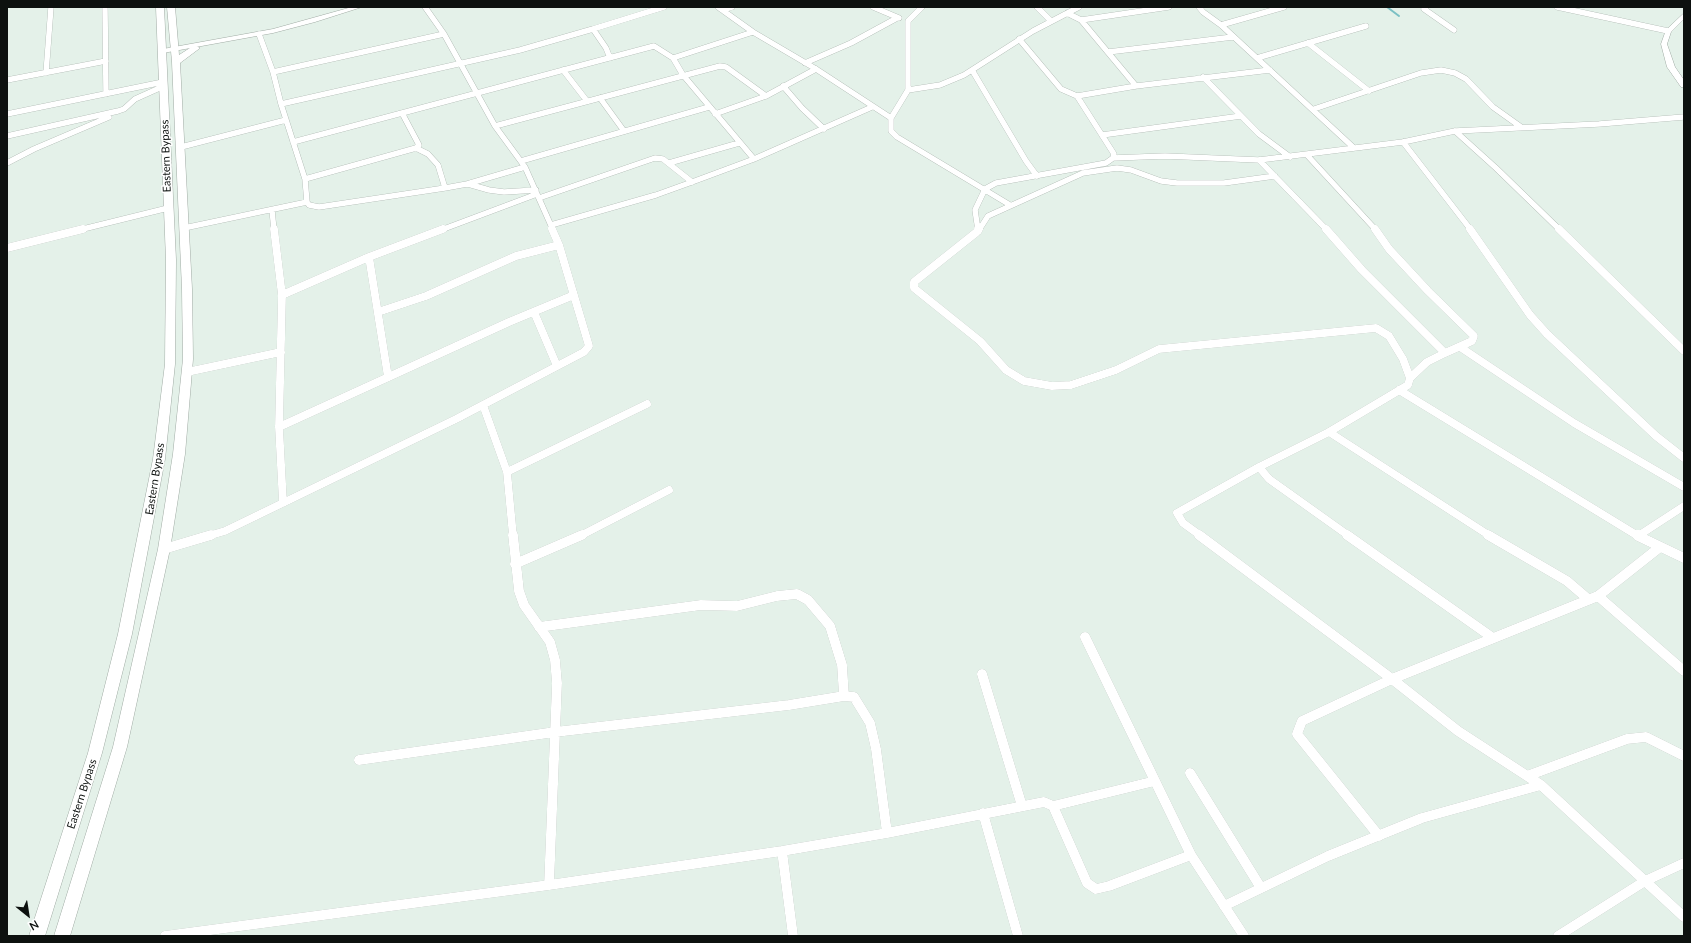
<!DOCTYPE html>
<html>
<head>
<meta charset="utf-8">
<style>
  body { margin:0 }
  #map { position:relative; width:1691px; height:943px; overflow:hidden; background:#e4f1e9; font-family:Lato,sans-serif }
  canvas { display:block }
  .frame { position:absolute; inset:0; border:8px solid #0d110f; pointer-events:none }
  .north { position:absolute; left:8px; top:895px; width:40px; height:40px; -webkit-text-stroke:3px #fff; paint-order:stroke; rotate:150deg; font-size:11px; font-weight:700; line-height:16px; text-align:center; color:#0d110f }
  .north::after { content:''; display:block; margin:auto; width:14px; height:18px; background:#0d110f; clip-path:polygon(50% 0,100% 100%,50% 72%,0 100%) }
</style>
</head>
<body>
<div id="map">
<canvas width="1691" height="943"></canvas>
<div class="frame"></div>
<div class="north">N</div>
</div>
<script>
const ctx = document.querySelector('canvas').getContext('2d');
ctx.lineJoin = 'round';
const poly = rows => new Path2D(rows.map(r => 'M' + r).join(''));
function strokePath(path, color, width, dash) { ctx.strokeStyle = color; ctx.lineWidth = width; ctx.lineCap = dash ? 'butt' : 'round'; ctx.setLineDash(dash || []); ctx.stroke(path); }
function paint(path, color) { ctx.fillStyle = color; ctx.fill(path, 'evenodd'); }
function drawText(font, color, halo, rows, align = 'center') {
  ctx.font = font + ' Lato,sans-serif'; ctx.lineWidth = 3; ctx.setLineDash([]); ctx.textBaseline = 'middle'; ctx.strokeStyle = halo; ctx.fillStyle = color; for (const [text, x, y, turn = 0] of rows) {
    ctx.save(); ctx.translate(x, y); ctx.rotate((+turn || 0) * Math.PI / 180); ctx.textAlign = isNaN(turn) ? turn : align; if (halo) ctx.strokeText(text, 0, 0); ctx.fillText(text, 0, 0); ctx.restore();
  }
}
strokePath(poly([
  [1387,7,1399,16]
]), '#7bc0c4', 2);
const streetFar2 = poly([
  [105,7,106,94],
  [425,7,444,34,495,126,525,167,553,230],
  [718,7,753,32,816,69,891,118],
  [873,7,899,18],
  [922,7,908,21,908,90,891,118,891,131,897,137,1010,205],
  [1037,7,1051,21],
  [1199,7,1203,12,1221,25,1354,148],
  [1426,7,1424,9,1454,30],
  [1557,7,1668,31],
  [722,10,732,7],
  [1067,13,1081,20,1136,86],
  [1081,20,1169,7],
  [1221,25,1284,7],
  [259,34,273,72,281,104,305,179,307,202,309,205,319,207,445,188,467,184,525,167],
  [1019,39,1061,89,1077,96],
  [1308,43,1369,91],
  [1108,52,1233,37],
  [610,58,606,48,593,29,664,7],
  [673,58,753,32],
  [1257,58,1366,26],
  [805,63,851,43,897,18],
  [563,70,587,101],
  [972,70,1026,161,1037,176],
  [273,72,444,34],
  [46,73,51,7],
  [1203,77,1259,134,1290,157],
  [7,80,106,61],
  [783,86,802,108,824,129],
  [908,90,940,85,964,75,1033,31,1079,7],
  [600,98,624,131],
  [281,104,520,50,593,29],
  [1314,109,1421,73,1441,70,1455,73,1466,79,1493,107,1521,127],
  [7,114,163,82],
  [715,114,766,96,816,69],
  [495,126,720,66,726,67,766,96],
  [1455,131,1496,168,1560,230],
  [1102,135,1241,116],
  [7,136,118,111,124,109,135,99,164,86],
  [293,142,654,46,673,58,683,75,754,159],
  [1403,142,1471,230],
  [181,147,286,120],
  [416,148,428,154,438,165,445,188],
  [1307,155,1376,230],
  [1113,158,1114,154,1077,96,1136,86,1270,70],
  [1259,160,1327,230],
  [521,161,709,107],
  [7,163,34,149,109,117],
  [669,163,739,143],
  [305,179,416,148,419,145,402,113],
  [468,184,489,190,504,192,536,190],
  [539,198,655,158,663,159,692,182],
  [272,210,274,230],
  [551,225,656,195,692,182,754,159,872,107],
  [184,228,307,202],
  [79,230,168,208],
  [441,230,537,194],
  [978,230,975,210,985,189,996,183,1106,163,1113,158,1165,156,1259,160,1403,142,1455,131,1599,124,1684,117],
  [979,230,988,216,1083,173,1117,168,1131,170,1161,181,1177,183,1224,183,1275,176]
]);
const streetFar1 = poly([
  [274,229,282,295,279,427,283,503],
  [978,229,978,231,914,282,914,288,980,341,1006,370,1024,381,1052,386,1071,385,1116,370,1159,349,1376,328,1389,336,1403,359,1410,378],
  [1375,229,1389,249,1428,291,1474,336,1472,341,1445,353],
  [1470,229,1530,315,1547,334,1656,436,1684,458],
  [1559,229,1684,351],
  [978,231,979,229],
  [7,248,83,229],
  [369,257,388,377],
  [282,295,369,257,443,229],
  [378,312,426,296,516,256,559,245],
  [534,312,557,366],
  [1460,347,1574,423,1684,487],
  [187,372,281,352],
  [1399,390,1638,536,1684,506],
  [483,405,507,472,513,536],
  [279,427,509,322,574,295],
  [1329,432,1490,536],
  [1259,467,1269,479,1349,536],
  [507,472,647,404],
  [208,536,225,531,456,419,584,352,589,346,559,245,552,229],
  [580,536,669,490],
  [1201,536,1183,523,1177,513,1259,467,1329,432,1408,385,1410,378,1427,362,1445,353,1362,270,1326,229]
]);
const street = poly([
  [513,535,519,591,524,605,550,642,555,660,557,683,549,885],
  [1199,535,1392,679,1458,731,1541,785,1645,881,1684,863],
  [1347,535,1493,638],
  [1488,535,1567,581,1588,599],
  [1637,535,1639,535],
  [1638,536,1684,558],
  [164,549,211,535],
  [515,564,582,535],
  [1598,596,1684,671],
  [539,627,701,605,737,606,777,596,797,594,808,600,830,626,842,665,844,696],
  [1085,637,1191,855,1244,936],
  [982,674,1022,806],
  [359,760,555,732,789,705,844,696,854,697,870,723,876,749,887,833],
  [1190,773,1261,888],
  [1527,776,1627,739,1646,737,1684,756],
  [1053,806,1155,781],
  [983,813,1018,936],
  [1379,836,1297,734,1302,721,1392,679,1598,596,1660,547],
  [782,851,793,936],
  [1224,906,1328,856,1422,818,1541,785],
  [165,936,549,885,782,851,887,833,1044,802,1053,806,1087,883,1096,889,1109,886,1191,855],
  [1558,936,1645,881,1684,917]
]);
const secondary = poly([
  [352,7,362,7,315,22,273,33,163,53,159,51,163,49,273,29,352,7],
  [1684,13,1684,19,1671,32,1667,44,1675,67,1684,80,1684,87,1681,87,1667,67,1661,44,1666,30,1684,13]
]);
const primary = poly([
  [156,7,164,7,176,260,175,364,165,459,132,634,102,753,45,936,29,936,88,753,118,634,153,459,165,364,166,260,156,7],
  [167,7,175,7,179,55,193,46,196,46,200,48,180,63,192,289,193,359,185,454,170,549,127,747,70,936,54,936,113,747,158,549,173,454,183,359,182,289,172,62,167,7]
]);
strokePath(streetFar2, '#a0aba4', 6);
strokePath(streetFar1, '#a0aba4', 8);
strokePath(street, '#a0aba4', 10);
strokePath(secondary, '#a0aba4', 1);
strokePath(primary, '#a0aba4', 1);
strokePath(streetFar2, '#fff', 5.5);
strokePath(streetFar1, '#fff', 8);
strokePath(street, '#fff', 10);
paint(secondary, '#fff');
paint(primary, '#fff');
drawText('11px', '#0d110f', '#fff', [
  ["Eastern Bypass",166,156,-92],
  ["Eastern Bypass",155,479,-81],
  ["Eastern Bypass",82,794,-72]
]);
</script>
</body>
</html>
